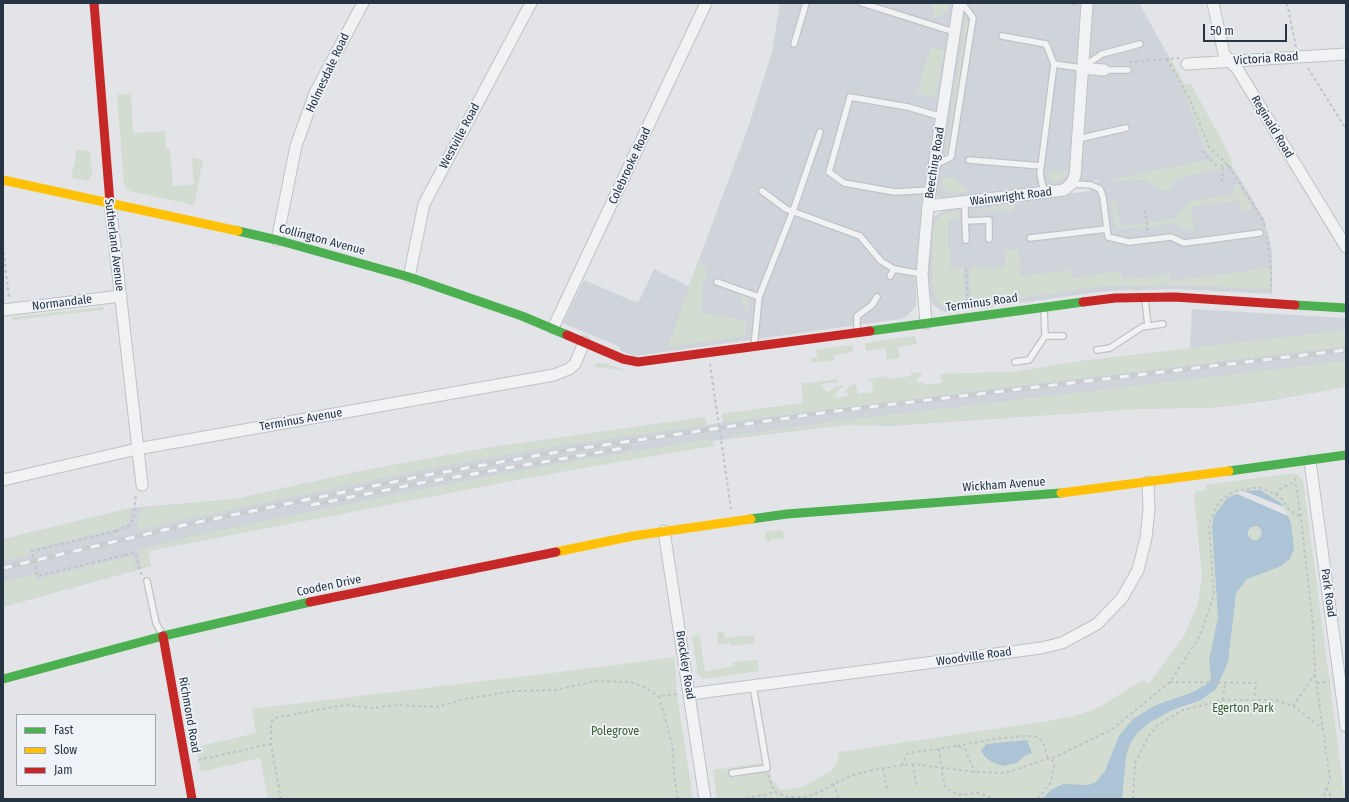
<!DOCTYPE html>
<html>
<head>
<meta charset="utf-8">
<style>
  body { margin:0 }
  #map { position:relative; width:1349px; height:802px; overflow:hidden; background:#e2e4e7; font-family:"Fira Sans Condensed",sans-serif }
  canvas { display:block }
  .frame { position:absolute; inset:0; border:4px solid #263343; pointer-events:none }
  .legend { position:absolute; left:16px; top:714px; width:140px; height:72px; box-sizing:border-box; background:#eff3f7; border:1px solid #9fa6af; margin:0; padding:5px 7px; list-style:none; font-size:12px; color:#263343 }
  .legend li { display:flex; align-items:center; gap:8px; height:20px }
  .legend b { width:20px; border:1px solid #9fa6af }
  .scale { position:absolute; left:1203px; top:24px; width:84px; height:18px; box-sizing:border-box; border:2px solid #263343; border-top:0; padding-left:5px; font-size:12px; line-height:14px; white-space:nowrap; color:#263343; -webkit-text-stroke:3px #eff3f7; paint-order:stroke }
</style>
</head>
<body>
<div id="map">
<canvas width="1349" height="802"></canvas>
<div class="frame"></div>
<ul class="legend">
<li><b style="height:5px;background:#4caf50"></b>Fast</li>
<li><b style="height:5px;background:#ffc107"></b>Slow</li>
<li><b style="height:5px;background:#c62828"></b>Jam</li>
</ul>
<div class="scale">50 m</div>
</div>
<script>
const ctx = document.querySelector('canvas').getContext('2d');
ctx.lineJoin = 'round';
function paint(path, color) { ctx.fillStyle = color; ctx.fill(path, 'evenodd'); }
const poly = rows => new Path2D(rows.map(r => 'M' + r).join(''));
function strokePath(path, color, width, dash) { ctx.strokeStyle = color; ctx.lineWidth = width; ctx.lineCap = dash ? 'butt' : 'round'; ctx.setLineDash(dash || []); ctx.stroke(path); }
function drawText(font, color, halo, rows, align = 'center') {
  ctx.font = font + ' "Fira Sans Condensed",sans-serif'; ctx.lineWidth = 3.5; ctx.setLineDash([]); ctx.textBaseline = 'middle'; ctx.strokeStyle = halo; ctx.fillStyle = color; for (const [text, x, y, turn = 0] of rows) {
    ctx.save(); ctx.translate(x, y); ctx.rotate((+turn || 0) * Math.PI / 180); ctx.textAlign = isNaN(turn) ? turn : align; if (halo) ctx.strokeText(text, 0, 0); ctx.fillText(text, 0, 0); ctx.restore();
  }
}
paint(poly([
  [780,3,1139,3,1185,85,1190,83,1223,143,1232,166,1264,219,1272,251,1272,294,1174,289,1106,291,948,313,940,310,933,304,929,295,928,260,931,221,936,215,944,210,1089,191,1099,180,954,199,923,196,917,259,916,306,908,315,900,319,635,356,623,352,618,346,563,323,584,280,638,303,654,269,689,286,749,125,772,52],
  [1192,309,1346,318,1346,387,1273,400,1222,407,1135,409,891,426,847,425,713,441,714,446,683,450,527,478,148,551,151,566,3,607,3,539,131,508,235,499,361,471,486,448,705,417,707,425,723,422,722,414,803,403,804,404,942,383,941,374,1014,372,1081,361,1190,349]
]), '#cfd4db');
paint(poly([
  [932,3,949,3,948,9,941,16,932,17,935,9,931,8],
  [966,17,968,21,948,153,945,156],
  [931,47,944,51,935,98,917,93],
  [1171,60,1185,85,1190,83,1223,143,1230,157,1232,166,1177,179,1170,189,1165,190,1162,191,1144,180,1109,181,1132,175,1213,159,1204,148,1187,98,1167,61],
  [131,93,133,133,165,131,166,149,170,149,173,186,194,184,192,158,203,160,194,205,129,191,124,185,117,95],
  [77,149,90,151,92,175,88,181,71,178],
  [1068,170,1063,179,1056,181,1050,179,1048,173],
  [942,177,954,178,970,192,948,193,943,188],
  [1238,184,1253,208,1241,212,1239,200,1191,207,1194,233,1175,223,1125,229,1118,227,1114,221,1112,200,1116,202,1119,220,1125,226,1174,219,1189,201,1235,195,1234,186],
  [1014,203,1014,211,972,211],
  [960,211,960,219,948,219,948,250,950,250,951,269,963,268,965,306,952,308,942,306,934,294,933,287,933,231,937,219,943,214],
  [1018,250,1021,276,1070,270,1072,278,1120,271,1122,280,1170,274,1171,281,1270,268,1270,289,1174,285,1105,286,971,305,970,268,1005,267,1005,251],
  [699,259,707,272,702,287,701,313,746,320,745,336,668,347],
  [739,293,748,296,748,314],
  [103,307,104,310,13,320,12,317],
  [1346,330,1346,346,724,422,722,414,803,403,801,383,813,382,813,383,837,379,838,383,826,383,821,386,827,392,831,391,835,386,845,385,839,389,834,398,849,396,845,391,850,385,856,384,858,394,873,392,872,382,869,382,868,379,887,376,888,379,911,376,911,373,921,372,921,376,917,378,918,382,923,383,924,385,942,383,941,374,1014,372,1081,361],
  [915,336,917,344,898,347,900,358,887,360,885,348,866,351,865,343],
  [852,345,853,352,834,355,835,360,812,363,811,358,817,357,816,350],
  [1346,361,1346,387,1234,405,1207,408,1135,409,898,425,847,425,726,439,726,437,829,422],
  [597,363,604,363,627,371,594,367],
  [705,417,707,425,563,445,425,469,139,529,137,520,144,508,235,499,361,471,486,448],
  [709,439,710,442,713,441,714,446,553,473,148,551,151,566,142,568,138,550,191,536,429,488,563,463],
  [1295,473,1303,480,1345,799,717,799,713,770,763,763,753,698,759,698,771,778,780,790,803,787,832,770,837,762,839,752,1048,721,1074,716,1098,708,1144,679,1149,684,1184,636,1198,604,1202,576,1194,498,1196,491,1206,490,1205,485],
  [131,508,127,524,115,529,29,550,30,555,3,561,3,539],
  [783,530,784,538,770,540,770,542,766,542,765,532],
  [133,556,137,569,3,607,3,582,35,574,36,579],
  [723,631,725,638,754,635,755,643,731,646,730,643,718,645,717,632],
  [699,634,705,672,733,666,733,662,757,660,759,671,704,679,698,675,692,637],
  [675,657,677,695,693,799,268,799,260,758,201,772,196,747,256,733,252,709,600,667]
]), '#d3dcd1');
paint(poly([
  [1260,490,1281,503,1284,507,1291,523,1294,548,1290,559,1279,567,1247,579,1236,593,1228,662,1216,689,1201,700,1172,710,1149,723,1136,734,1129,746,1126,757,1122,799,1042,799,1051,790,1063,784,1088,785,1096,782,1105,771,1119,736,1133,719,1156,705,1193,692,1207,684,1211,679,1209,660,1218,618,1212,526,1214,516,1227,498,1244,491],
  [1257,526,1261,529,1262,534,1258,540,1253,540,1248,536,1248,531,1251,527],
  [1027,740,1032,753,1024,756,1017,763,1011,764,1004,766,994,763,986,758,981,751,986,744]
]), '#adc4d6');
paint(poly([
  [1244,491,1284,507,1288,516,1235,493]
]), '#e2e4e7');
const lane = poly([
  [862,3,954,32],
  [1002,36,1046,44,1054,64],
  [794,44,806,3],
  [1104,70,1128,70],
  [1078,139,1126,128],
  [969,160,1041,166],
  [935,165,951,157,973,18,962,3],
  [1071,184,1091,185,1100,189,1103,197,1108,237,1129,242,1171,237,1184,243,1260,233],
  [931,190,895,192,844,183,829,172,850,97,908,107,942,117],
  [762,191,786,209,860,236,881,261,894,269,922,274],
  [1044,193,1040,174,1054,64,1081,68,1102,54,1140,44],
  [965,202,965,221,989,220,989,239],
  [965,221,966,240],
  [1030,238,1107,229],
  [890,276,894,269],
  [717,282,759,297],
  [1145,299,1148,326],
  [1044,309,1045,336],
  [857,331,857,316,872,305,877,297],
  [754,347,759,297,793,211,820,132],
  [1097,350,1110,348,1142,327,1163,324],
  [1015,362,1029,360,1045,336,1063,336],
  [147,581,156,623,162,634],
  [732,773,767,768,753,686]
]);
const street = poly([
  [1213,3,1224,54,1238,70,1346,247],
  [1187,64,1346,54],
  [1081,68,1104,70],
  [110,203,142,485],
  [928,206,1064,190,1071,184,1075,176,1087,5],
  [277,240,296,146,315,93,363,3],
  [409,277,424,204,531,3],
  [3,310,121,296],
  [926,323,922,274,928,206,959,3],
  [553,328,706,3],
  [1310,461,1346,726],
  [3,480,137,449,554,375,569,369,575,364,584,342],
  [664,531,705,799],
  [690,694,1041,648,1062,643,1097,624,1122,598,1138,570,1146,538,1149,510,1148,482]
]);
strokePath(lane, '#c0c2c5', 8);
strokePath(street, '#c0c2c5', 13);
strokePath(poly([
  [1067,3,1077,5],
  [1287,3,1296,47],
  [1167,59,1188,96,1209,147,1229,166,1263,220,1265,226],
  [1129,62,1179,58],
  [1308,68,1346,129],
  [1202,151,1216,165,1229,166],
  [1222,182,1223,165],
  [1145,210,1148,233],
  [3,235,3,236],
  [1267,236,1271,269,1271,291],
  [3,246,9,298],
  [966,269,968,306],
  [710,364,731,509],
  [1276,494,1282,499,1290,511,1301,517],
  [116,531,130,525,133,519,136,495],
  [125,555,135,553,142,576],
  [1170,682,1256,683,1254,699],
  [1317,683,1330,682],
  [1223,700,1225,682],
  [1293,706,1315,674],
  [957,746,994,739,1025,736,1035,736,1040,739,1044,745,1048,759],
  [939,749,943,778,946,788,959,795,979,793,994,799],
  [198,760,270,744],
  [913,764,916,785],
  [902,766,906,755,909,753,957,746,965,749,975,772],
  [883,768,887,790],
  [768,775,774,791],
  [833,784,839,799],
  [1325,789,1330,794,1330,799],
  [281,799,271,744,271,722,275,718,344,705,373,708,398,705,436,707,465,699,514,691,555,690,595,681,630,682,644,687,659,696],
  [678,799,674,775,673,748,659,696,679,694],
  [740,799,769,794,774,791,787,797,807,797,824,790,833,784,856,774,883,768,913,764,975,772,1005,773,1059,755,1111,730,1170,682,1200,636,1214,595,1209,525,1213,513,1220,501,1235,491,1253,488,1261,488,1276,494,1280,489,1292,483,1295,479,1301,518,1313,626,1315,674,1330,779,1323,799],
  [1038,799,1051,782,1054,765,1052,758],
  [1133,799,1135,763,1148,737,1157,726,1183,710,1223,700,1276,700,1293,706,1323,729]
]), '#bfc3c7', 2, [3, 3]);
strokePath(lane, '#f1f2f4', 5.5);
strokePath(street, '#f1f2f4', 11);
strokePath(poly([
  [238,231,277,240,409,277,522,316,567,335],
  [1295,305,1346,308],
  [870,331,1083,302],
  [1229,471,1346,455],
  [751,519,787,514,1061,493],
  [3,679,163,636,310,602]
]), '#4caf50', 9);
strokePath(poly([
  [3,180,238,231],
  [1061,493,1229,471],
  [556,552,633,536,751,519]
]), '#ffc107', 9);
strokePath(poly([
  [94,3,110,203],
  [1083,302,1115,298,1175,297,1295,305],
  [567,335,623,359,638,362,870,331],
  [310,602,556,552],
  [163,636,192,799]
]), '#c62828', 9);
const rail = poly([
  [311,505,426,482,630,447],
  [3,568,189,524,427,475,563,451,828,412,1346,350]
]);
strokePath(rail, '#cacccf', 4.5);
strokePath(rail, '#eff3f7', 3, [9]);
strokePath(poly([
  [116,531,32,551,37,576,125,555]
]), '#bfc3c7', 2, [3, 3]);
drawText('12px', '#263343', '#eff3f7', [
  ["Victoria Road",1266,59,-4],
  ["Holmesdale Road",328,73,-65],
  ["Reginald Road",1272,127,59],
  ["Westville Road",460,136,-62],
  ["Beeching Road",935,163,-81],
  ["Colebrooke Road",630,166,-65],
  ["Wainwright Road",1011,197,-7],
  ["Collington Avenue",322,240,15],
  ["Sutherland Avenue",114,245,83],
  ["Normandale",62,303,-7],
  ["Terminus Road",982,303,-8],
  ["Terminus Avenue",301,420,-10],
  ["Wickham Avenue",1004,485,-4],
  ["Cooden Drive",329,586,-12],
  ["Park Road",1328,593,82],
  ["Woodville Road",974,657,-8],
  ["Brockley Road",685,665,81],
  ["Richmond Road",189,715,80]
]);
drawText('12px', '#3e6032', '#eff3f7', [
  ["Egerton Park",1243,709],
  ["Polegrove",615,732]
]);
</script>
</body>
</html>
